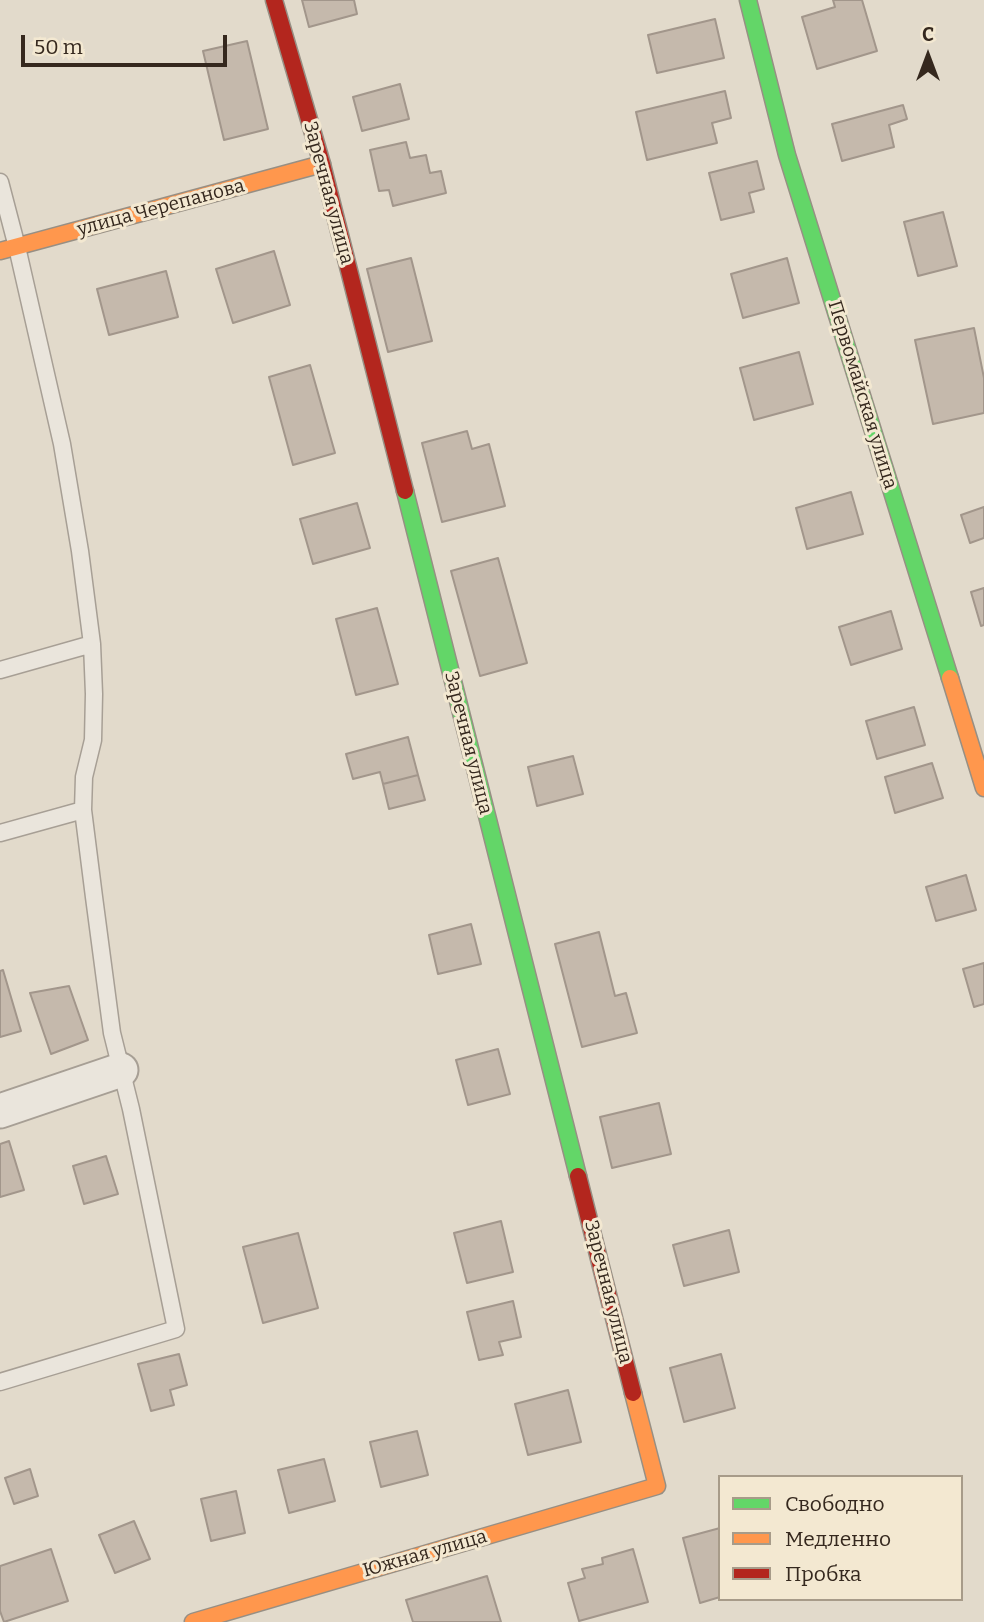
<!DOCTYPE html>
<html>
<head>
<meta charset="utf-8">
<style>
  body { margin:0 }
  #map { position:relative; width:984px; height:1622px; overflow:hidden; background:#e2dacb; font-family:Bitter,serif }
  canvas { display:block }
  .legend { position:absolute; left:718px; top:1475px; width:245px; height:126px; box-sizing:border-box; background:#f3e8d1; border:2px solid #a79b89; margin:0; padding:9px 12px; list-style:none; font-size:21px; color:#35281e }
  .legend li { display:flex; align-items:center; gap:14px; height:35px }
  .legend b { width:35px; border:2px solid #a79b89 }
  .north { position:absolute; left:893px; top:21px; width:70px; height:70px; -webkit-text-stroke:5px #f3e8d1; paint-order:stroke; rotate:0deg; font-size:19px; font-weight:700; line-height:28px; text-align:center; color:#35281e }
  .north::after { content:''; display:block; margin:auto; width:24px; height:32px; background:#35281e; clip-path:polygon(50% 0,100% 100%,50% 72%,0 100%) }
  .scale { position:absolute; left:21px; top:35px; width:206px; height:32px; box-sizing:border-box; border:4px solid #35281e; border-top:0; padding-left:9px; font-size:21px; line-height:24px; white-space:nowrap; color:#35281e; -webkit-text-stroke:5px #f3e8d1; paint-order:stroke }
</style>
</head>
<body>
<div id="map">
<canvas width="984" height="1622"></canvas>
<ul class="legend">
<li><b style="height:9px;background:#63d668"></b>Свободно</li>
<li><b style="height:9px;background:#ff974d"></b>Медленно</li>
<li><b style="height:9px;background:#b3261e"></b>Пробка</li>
</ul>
<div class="north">С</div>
<div class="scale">50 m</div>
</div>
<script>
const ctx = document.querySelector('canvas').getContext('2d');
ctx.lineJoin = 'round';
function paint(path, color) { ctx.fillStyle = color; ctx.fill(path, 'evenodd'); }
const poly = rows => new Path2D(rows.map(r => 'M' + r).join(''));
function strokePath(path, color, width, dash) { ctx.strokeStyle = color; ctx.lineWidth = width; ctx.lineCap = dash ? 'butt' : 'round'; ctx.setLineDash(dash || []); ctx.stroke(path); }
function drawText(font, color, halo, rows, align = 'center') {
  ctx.font = font + ' Bitter,serif'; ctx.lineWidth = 6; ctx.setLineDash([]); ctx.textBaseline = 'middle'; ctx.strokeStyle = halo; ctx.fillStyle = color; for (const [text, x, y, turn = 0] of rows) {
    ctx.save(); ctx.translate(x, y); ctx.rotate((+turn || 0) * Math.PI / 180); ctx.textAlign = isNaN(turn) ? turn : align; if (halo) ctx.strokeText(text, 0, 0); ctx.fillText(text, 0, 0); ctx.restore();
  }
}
const building = poly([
  [302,0,354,0,357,14,309,27,302,0],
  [833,0,862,0,877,51,817,69,802,17,835,7,833,0],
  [715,19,724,58,657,73,648,35,715,19],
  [247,41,268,129,224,140,203,51,247,41],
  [400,84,409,119,362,131,353,97,400,84],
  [725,91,731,118,712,123,717,143,647,160,636,112,725,91],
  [903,105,907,119,889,125,894,147,842,161,832,124,903,105],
  [406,142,410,158,426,155,430,173,441,171,446,193,393,206,389,190,379,191,370,150,406,142],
  [757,161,764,189,749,193,754,212,721,220,709,173,757,161],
  [943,212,957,266,918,276,904,222,943,212],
  [274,251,290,305,233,323,216,269,274,251],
  [411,258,432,341,388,352,367,269,411,258],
  [787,258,799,303,743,318,731,274,787,258],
  [166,271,178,317,109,335,97,289,166,271],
  [974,328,984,378,984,413,933,424,915,340,974,328],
  [799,352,813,404,754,420,740,368,799,352],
  [310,365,335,453,293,465,269,377,310,365],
  [467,431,472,449,489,444,505,506,442,522,422,443,467,431],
  [851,492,863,534,807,549,796,508,851,492],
  [357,503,370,548,313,564,300,519,357,503],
  [984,507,984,538,970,543,961,515,984,507],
  [498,558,527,663,480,676,451,571,498,558],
  [984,588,984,625,981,626,971,592,984,588],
  [377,608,398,684,356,695,336,619,377,608],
  [891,611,902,649,851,665,839,627,891,611],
  [914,707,925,745,877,759,866,721,914,707],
  [408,737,418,775,383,784,380,772,353,779,346,754,408,737],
  [573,756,583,794,537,806,528,767,573,756],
  [932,763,943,798,895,813,885,777,932,763],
  [418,775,425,800,389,809,383,784,418,775],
  [966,875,976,910,936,921,926,887,966,875],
  [471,924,481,964,438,974,429,935,471,924],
  [599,932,615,996,626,993,637,1033,582,1047,555,944,599,932],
  [984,963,984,1004,974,1007,963,969,984,963],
  [3,970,21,1031,0,1037,0,971,3,970],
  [69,986,88,1040,51,1054,30,993,69,986],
  [498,1049,510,1094,468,1105,456,1060,498,1049],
  [659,1103,671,1154,612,1168,600,1117,659,1103],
  [9,1141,24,1190,0,1197,0,1144,9,1141],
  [106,1156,118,1194,84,1204,73,1166,106,1156],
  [501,1221,513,1272,467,1283,454,1233,501,1221],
  [729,1230,739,1272,684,1286,673,1245,729,1230],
  [298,1233,318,1308,263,1323,243,1247,298,1233],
  [513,1301,521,1337,499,1342,503,1355,479,1360,467,1312,513,1301],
  [179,1354,187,1385,170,1390,174,1405,151,1411,138,1364,179,1354],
  [721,1354,735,1408,684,1422,670,1368,721,1354],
  [568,1390,581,1442,528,1455,515,1404,568,1390],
  [417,1431,428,1475,381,1487,370,1442,417,1431],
  [324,1459,335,1501,289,1513,278,1470,324,1459],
  [30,1469,38,1496,14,1504,5,1478,30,1469],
  [236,1491,245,1533,211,1541,201,1499,236,1491],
  [134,1521,150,1559,115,1573,99,1535,134,1521],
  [720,1528,720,1597,700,1603,683,1538,720,1528],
  [51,1549,68,1601,4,1622,0,1611,0,1566,51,1549],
  [633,1549,648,1602,579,1621,568,1583,585,1578,582,1569,603,1564,602,1558,633,1549],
  [487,1576,501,1622,413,1622,406,1600,487,1576]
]);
paint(building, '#c5b9ac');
strokePath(building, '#a2968b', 2);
const lane = poly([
  [0,182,17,247,62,444,80,551,92,644,94,694,93,740,84,777,83,810,94,897,112,1033,131,1109,176,1329,0,1382],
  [0,670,92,644],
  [0,833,83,810]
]);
const street = poly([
  [0,1111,121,1070]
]);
const fast = poly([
  [748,0,787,155,950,678],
  [405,491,578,1176]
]);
const slow = poly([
  [0,251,322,164],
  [950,678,984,788],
  [193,1622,657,1486,633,1393]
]);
const jam = poly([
  [274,0,322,164,405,491],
  [578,1176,633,1393]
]);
strokePath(lane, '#a79f95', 19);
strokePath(street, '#a79f95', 37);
strokePath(fast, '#978f84', 19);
strokePath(slow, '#978f84', 19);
strokePath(jam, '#978f84', 19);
strokePath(lane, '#eae5dc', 16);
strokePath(street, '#eae5dc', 33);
strokePath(fast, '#63d668', 16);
strokePath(slow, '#ff974d', 16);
strokePath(jam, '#b3261e', 16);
drawText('19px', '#35281e', '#f3e8d1', [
  ["Заречная улица",328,193,75],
  ["улица Черепанова",161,208,-15],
  ["Первомайская улица",862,395,73],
  ["Заречная улица",468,743,76],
  ["Заречная улица",608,1292,76],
  ["Южная улица",425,1554,-16]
]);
</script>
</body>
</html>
